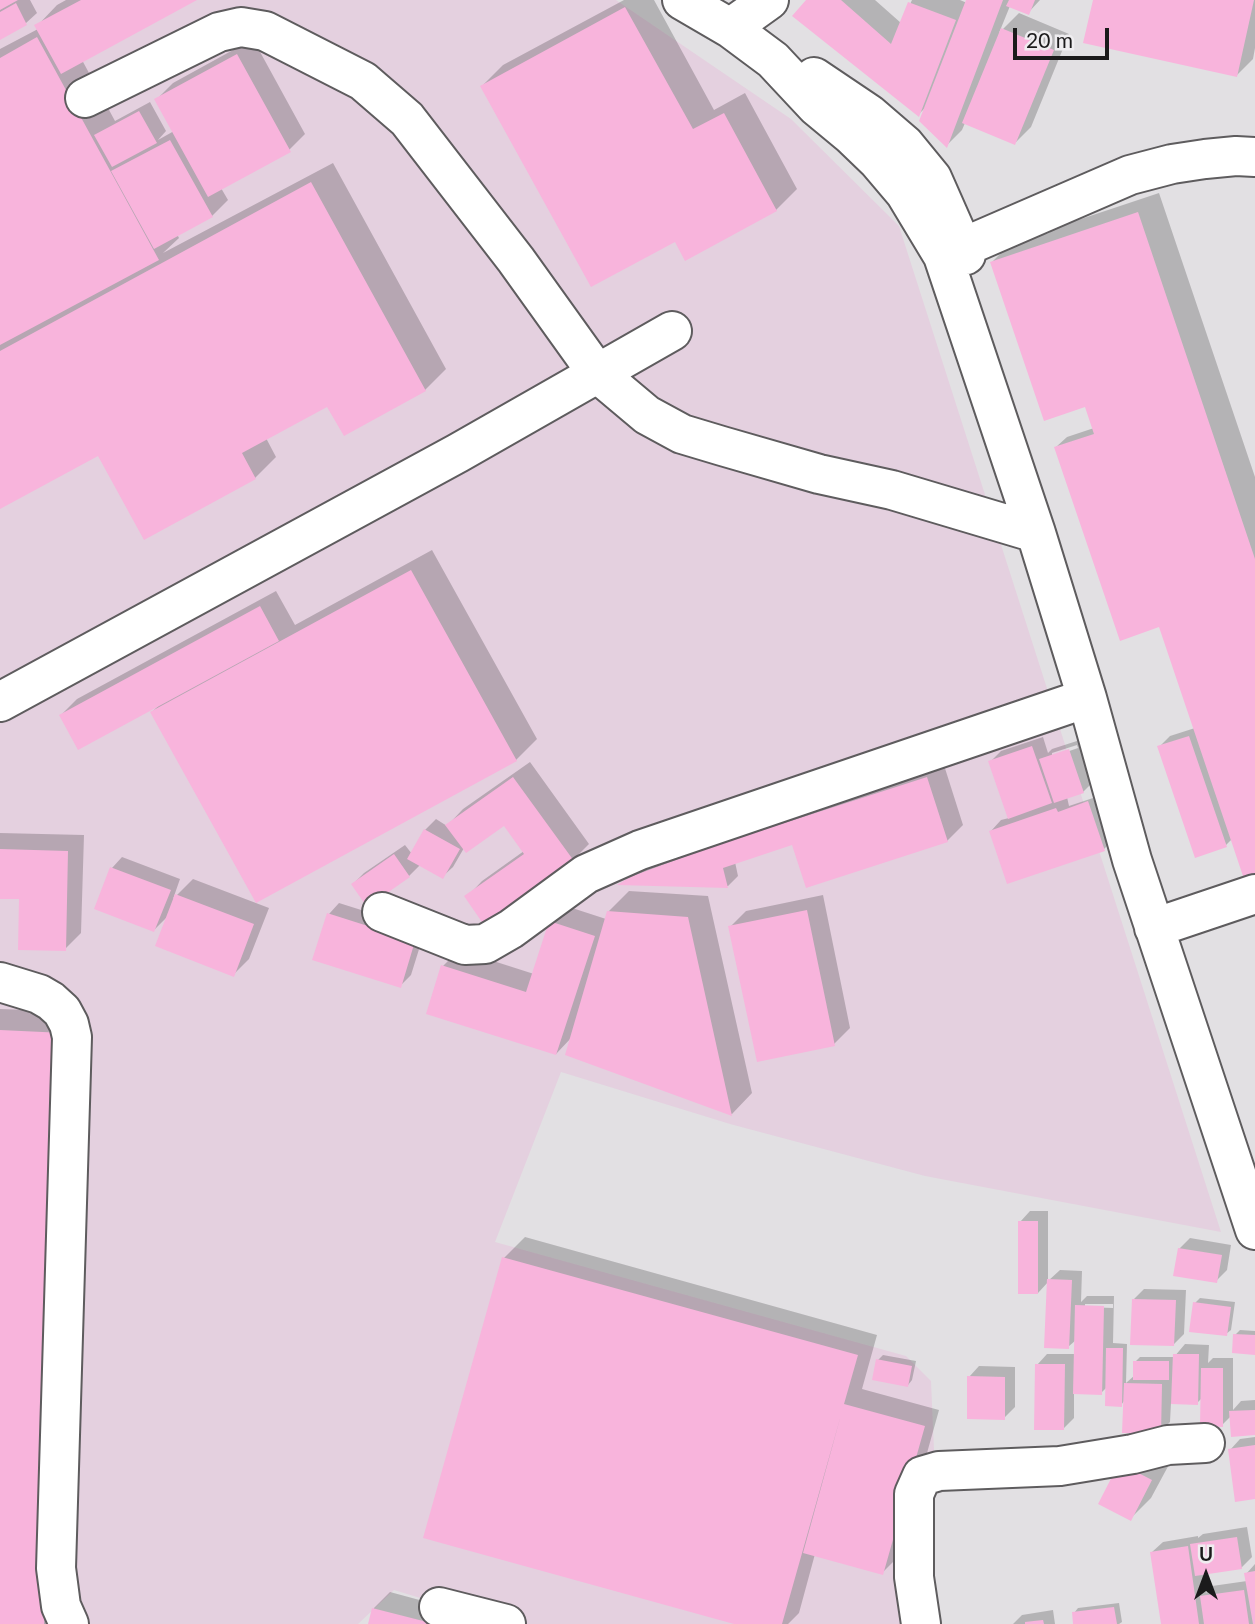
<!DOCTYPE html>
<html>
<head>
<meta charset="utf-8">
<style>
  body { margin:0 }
  #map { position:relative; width:1255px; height:1624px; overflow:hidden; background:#e2e0e3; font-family:Lato,sans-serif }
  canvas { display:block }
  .north { position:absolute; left:1171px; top:1540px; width:70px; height:70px; -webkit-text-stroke:5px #efedf0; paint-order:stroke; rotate:0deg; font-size:19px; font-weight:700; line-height:28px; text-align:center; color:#1b1a1b }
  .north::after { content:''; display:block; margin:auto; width:24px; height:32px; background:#1b1a1b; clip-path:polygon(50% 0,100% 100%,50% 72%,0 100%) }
  .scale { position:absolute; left:1013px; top:28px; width:96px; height:32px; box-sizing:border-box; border:4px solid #1b1a1b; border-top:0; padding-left:9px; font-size:21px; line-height:24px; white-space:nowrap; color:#1b1a1b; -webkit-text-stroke:5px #efedf0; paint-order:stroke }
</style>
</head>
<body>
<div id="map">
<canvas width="1255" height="1624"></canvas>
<div class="north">U</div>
<div class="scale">20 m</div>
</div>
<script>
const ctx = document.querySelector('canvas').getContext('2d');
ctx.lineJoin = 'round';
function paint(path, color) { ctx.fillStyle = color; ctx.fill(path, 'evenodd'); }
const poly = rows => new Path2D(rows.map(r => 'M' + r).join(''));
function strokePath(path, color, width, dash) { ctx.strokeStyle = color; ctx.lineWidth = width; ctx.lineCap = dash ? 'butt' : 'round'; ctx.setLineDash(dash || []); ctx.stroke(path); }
paint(poly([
  [0,0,616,0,791,119,899,226,1221,1232,925,1176,730,1124,561,1072,495,1242,906,1356,931,1381,934,1450,932,1562,938,1624,506,1624,394,1590,358,1624,0,1624]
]), '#e4d0df');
paint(poly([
  [0,0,30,0,37,13,26,23,0,38],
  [66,0,193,0,82,60,115,121,150,102,166,131,158,140,174,131,157,99,173,83,253,39,305,134,289,150,221,188,228,200,212,216,177,234,179,238,163,253,333,163,446,369,425,390,328,404,266,438,276,457,255,478,99,454,0,507,0,49,38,29,37,26,57,5],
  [624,0,654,0,714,110,745,93,797,189,776,210,675,239,482,86,503,65],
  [808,0,875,0,901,23,912,0,960,0,967,3,968,0,1040,0,1028,13,1010,6,999,33,1019,13,1069,34,1031,127,1015,143,965,123,962,130,947,145,927,106,919,114],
  [1095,0,1255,0,1255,48,1253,59,1237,75],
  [1159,193,1255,477,1255,874,1232,839,1226,845,1159,747,1170,736,1195,728,1160,624,1056,447,1067,437,1094,428,1086,405,992,262,1008,246,1049,233,1054,228],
  [432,550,537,739,516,760,152,712,160,704,61,715,77,699,276,591,295,625],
  [1043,737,1048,753,1052,749,1080,740,1094,781,1083,792,1067,797,1069,806,1093,798,1109,844,1104,849,991,831,1001,820,1009,818,990,762,1001,751],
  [1077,745,1078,748,1052,757,1052,753],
  [530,762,589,844,573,860,467,897,482,881,524,851,505,824,464,848,453,867,442,877,420,865,409,876,353,884,364,873,405,845,412,854,425,830,436,819,447,826,463,809],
  [943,762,963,825,947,841,793,843,735,862,738,876,728,886,621,884,642,867],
  [0,833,84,835,81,933,65,949,21,897,0,897],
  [122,857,180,879,173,899,193,879,269,908,249,959,233,975,169,915,154,930,96,908,112,868],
  [629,891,708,896,752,1093,732,1114,567,1054,572,1037,556,1054,443,966,459,950,534,974,550,922,566,906,606,919,608,912],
  [823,895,850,1028,834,1044,730,927,746,911],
  [339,903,425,930,411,975,400,986,329,914],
  [0,1009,84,1012,63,1624,0,1624],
  [1030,1211,1048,1211,1048,1281,1060,1270,1082,1271,1081,1302,1087,1296,1114,1296,1113,1343,1127,1344,1126,1383,1135,1375,1135,1362,1140,1357,1174,1357,1185,1344,1209,1345,1208,1363,1213,1358,1233,1358,1233,1410,1241,1401,1255,1400,1255,1434,1231,1416,1222,1425,1202,1398,1197,1403,1171,1403,1170,1422,1160,1432,1125,1400,1121,1405,1107,1387,1101,1393,1074,1393,1074,1418,1063,1429,1037,1365,1047,1354,1076,1354,1076,1340,1068,1347,1049,1281,1038,1293,1020,1222],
  [1085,1304,1113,1304,1113,1308,1085,1307],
  [525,1237,877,1335,862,1389,939,1410,898,1557,882,1573,815,1554,799,1613,788,1624,741,1624,504,1258],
  [1190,1238,1231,1245,1227,1270,1216,1281,1179,1249],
  [1144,1289,1186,1290,1184,1334,1174,1344,1134,1299],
  [1200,1298,1235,1302,1231,1330,1226,1334,1195,1303],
  [1240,1330,1255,1331,1255,1353,1235,1335],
  [883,1355,916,1361,912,1380,908,1385,878,1360],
  [979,1366,1015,1367,1015,1407,1004,1418,969,1377],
  [1255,1437,1255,1498,1230,1450,1240,1439],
  [1141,1444,1172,1459,1151,1498,1130,1519],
  [1247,1527,1252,1557,1241,1568,1203,1573,1206,1593,1212,1586,1247,1581,1246,1574,1255,1564,1255,1624,1163,1624,1152,1552,1163,1542,1198,1536,1198,1538,1203,1534],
  [390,1592,508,1624,370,1624,374,1608],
  [1119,1603,1122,1622,1119,1624,1075,1624,1074,1613,1078,1608],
  [1053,1610,1055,1624,1013,1624,1022,1615]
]), '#0003');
paint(poly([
  [0,0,18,0,0,10],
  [81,0,197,0,61,74,34,25],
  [806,0,841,0,891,44,908,2,956,20,919,117,792,16],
  [966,0,1003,0,947,148,919,121],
  [1009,0,1035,0,1029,15,1006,6],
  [1093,0,1254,0,1237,77,1083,43],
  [16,3,27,25,0,40,0,12],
  [625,7,693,129,724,113,777,211,685,261,675,242,591,287,480,86],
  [1001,28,1054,50,1015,145,962,123],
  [37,37,159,260,0,345,0,58],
  [237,54,291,152,208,197,154,99],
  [139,111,157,143,112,167,94,135],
  [170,140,213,217,154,249,111,171],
  [311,182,426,391,344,436,327,407,242,453,256,479,144,540,98,456,0,509,0,351],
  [1138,212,1255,559,1255,876,1244,879,1159,627,1120,641,1054,447,1094,434,1085,407,1044,421,990,262],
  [411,570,517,761,256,903,150,712],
  [260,606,279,641,78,750,59,715],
  [1189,736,1227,847,1195,858,1157,746],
  [1032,746,1052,803,1008,819,988,761],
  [1069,749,1084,793,1054,803,1039,759],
  [513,777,574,861,484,925,464,896,524,854,504,826,466,853,445,825],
  [927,777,948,842,806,888,792,845,723,868,728,888,617,885,630,877,716,845],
  [1088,801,1105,851,1007,884,989,831,1056,808,1058,812],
  [424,829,460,849,443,879,407,859],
  [0,849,68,851,66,951,18,950,19,899,0,899],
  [394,854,410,877,367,907,351,884],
  [110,867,171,890,154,932,94,909],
  [175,894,254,924,234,977,155,946],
  [807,910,835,1046,757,1062,728,926],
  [607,911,688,917,732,1116,565,1055],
  [327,913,415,941,401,988,312,960],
  [549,921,595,936,556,1055,426,1014,441,965,526,992],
  [0,1030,64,1033,44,1624,0,1624],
  [1018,1221,1038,1221,1038,1294,1018,1294],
  [1178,1248,1222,1255,1217,1283,1173,1276],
  [502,1257,858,1355,844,1404,925,1426,883,1575,803,1553,841,1415,782,1624,734,1624,423,1538],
  [1047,1279,1072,1280,1069,1349,1044,1348],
  [1132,1299,1176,1300,1174,1346,1130,1345],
  [1193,1302,1231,1307,1227,1336,1189,1332],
  [1075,1305,1104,1306,1102,1395,1073,1394],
  [1233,1334,1255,1335,1255,1355,1232,1353],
  [1106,1348,1123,1348,1122,1407,1105,1406],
  [1173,1354,1199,1354,1198,1405,1171,1404],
  [876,1359,912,1366,908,1387,872,1380],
  [1133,1361,1169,1361,1169,1380,1133,1380],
  [1035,1364,1065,1364,1064,1430,1034,1430],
  [1201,1368,1223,1368,1223,1427,1200,1426],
  [967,1376,1005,1377,1005,1420,967,1419],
  [1124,1383,1162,1384,1161,1434,1122,1433],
  [1255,1410,1255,1435,1231,1437,1229,1411],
  [1255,1445,1255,1499,1235,1502,1228,1449],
  [1119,1463,1152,1480,1131,1521,1098,1504],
  [1237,1537,1242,1569,1195,1576,1190,1544],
  [1188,1546,1199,1624,1161,1624,1150,1552],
  [1255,1571,1255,1624,1253,1624,1244,1573],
  [1244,1590,1249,1624,1204,1624,1200,1596],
  [1114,1607,1117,1624,1073,1624,1072,1612],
  [372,1608,431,1623,431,1624,368,1624],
  [1043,1620,1044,1624,1025,1624,1025,1622]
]), '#f8b4dc');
const minor = poly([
  [682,0,730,28,773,60,816,106,851,135,877,160,905,193,943,256,1036,533,1087,698,1132,860,1255,1230],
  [730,28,769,0],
  [814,77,869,114,905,145,932,178,966,255],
  [85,98,219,32,241,27,265,31,363,81,407,119,516,260,597,373,647,415,682,434,722,446,819,474,892,490,1036,533],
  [943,256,1130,175,1172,164,1205,159,1236,156,1255,157],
  [0,702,458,453,672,331],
  [382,912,465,945,485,944,511,929,586,874,640,850,1087,698],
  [1154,928,1255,894],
  [0,982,39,994,51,1001,62,1011,69,1024,72,1037,56,1568,61,1606,69,1624],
  [439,1607,506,1624],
  [921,1624,914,1577,914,1494,922,1476,939,1471,1060,1466,1133,1454,1168,1445,1205,1443]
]);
strokePath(minor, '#5e5c5e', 42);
strokePath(minor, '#fff', 38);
</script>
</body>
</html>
